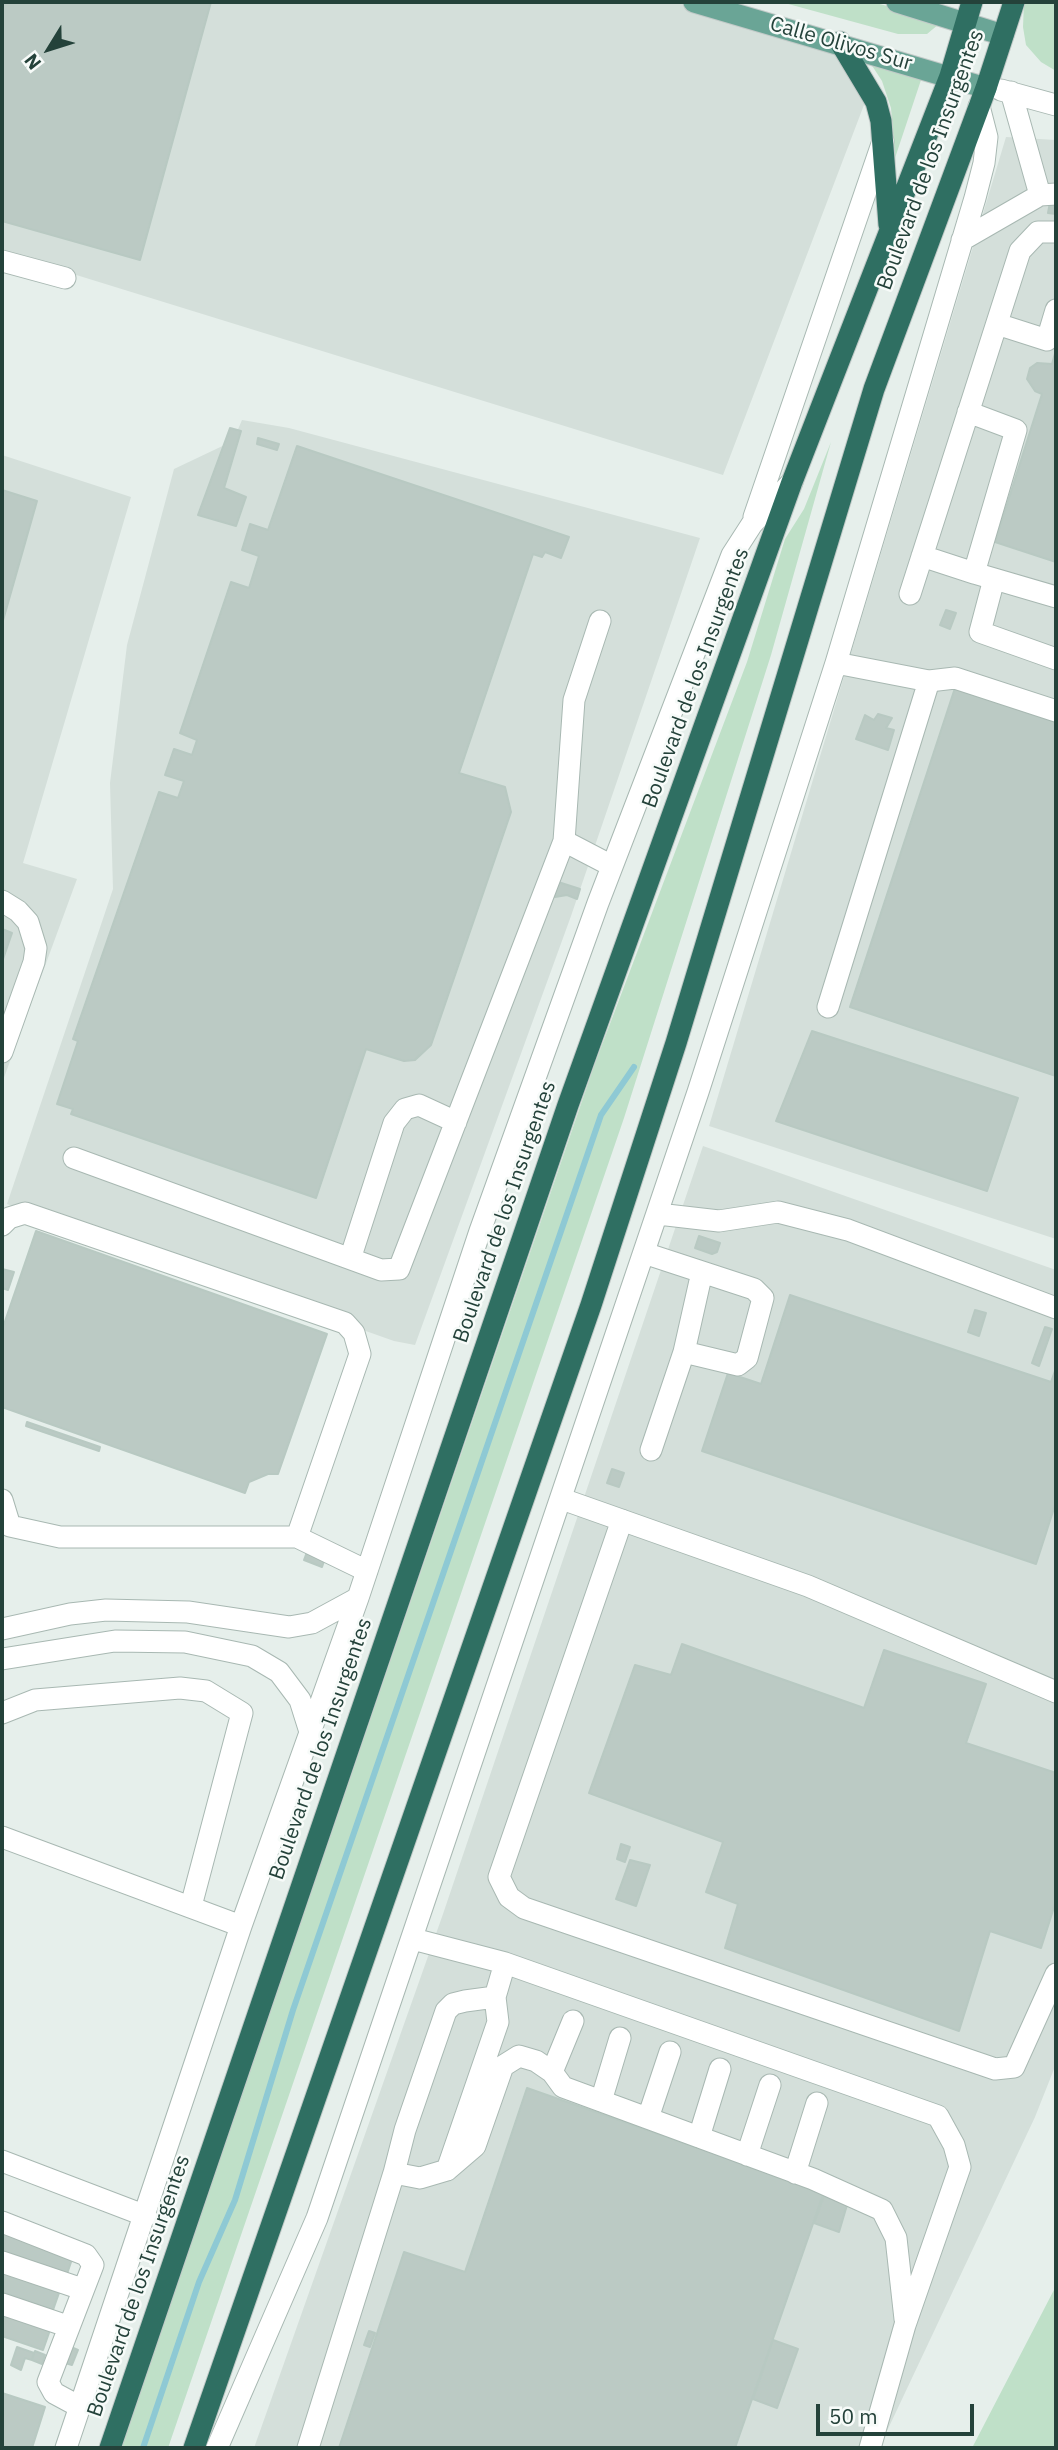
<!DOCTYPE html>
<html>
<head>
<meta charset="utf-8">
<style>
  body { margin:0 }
  #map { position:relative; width:1058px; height:2450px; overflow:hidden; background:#e6efeb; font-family:"IBM Plex Sans",sans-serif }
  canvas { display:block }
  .frame { position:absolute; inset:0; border:4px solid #24423a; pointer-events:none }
  .north { position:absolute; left:14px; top:14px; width:70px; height:70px; -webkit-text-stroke:5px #f7fbf9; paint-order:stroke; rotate:232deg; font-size:19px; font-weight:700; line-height:28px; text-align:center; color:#24423a }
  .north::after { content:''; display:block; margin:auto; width:24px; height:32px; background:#24423a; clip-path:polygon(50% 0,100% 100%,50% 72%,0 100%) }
  .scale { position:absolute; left:816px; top:2404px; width:158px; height:32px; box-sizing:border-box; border:4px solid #24423a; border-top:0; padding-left:9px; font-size:21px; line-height:24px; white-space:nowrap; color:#24423a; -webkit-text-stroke:5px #f7fbf9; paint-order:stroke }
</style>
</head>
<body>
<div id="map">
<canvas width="1058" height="2450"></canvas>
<div class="frame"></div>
<div class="north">N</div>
<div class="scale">50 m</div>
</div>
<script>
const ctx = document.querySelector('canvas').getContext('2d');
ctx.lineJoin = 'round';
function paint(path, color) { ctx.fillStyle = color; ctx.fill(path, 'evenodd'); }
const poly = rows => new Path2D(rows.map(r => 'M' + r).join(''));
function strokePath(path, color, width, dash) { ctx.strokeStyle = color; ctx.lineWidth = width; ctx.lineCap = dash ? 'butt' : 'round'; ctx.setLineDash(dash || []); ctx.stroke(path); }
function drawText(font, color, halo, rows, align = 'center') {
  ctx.font = font + ' "IBM Plex Sans",sans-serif'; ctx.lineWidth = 5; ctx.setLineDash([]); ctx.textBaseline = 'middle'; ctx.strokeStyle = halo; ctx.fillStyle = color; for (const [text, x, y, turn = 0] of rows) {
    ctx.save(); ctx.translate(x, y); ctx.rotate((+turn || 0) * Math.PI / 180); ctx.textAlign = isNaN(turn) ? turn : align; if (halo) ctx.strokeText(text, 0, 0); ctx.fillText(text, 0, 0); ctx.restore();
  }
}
paint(poly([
  [2,2,741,2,742,11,826,37,867,97,723,475,2,252],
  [1006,137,1056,140,1056,1239,709,1126],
  [242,420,289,428,700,538,571,916,415,1345,394,1341,7,1204,113,889,110,783,127,645,174,469,233,441],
  [2,455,131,497,23,863,77,879,2,1083],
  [703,1146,1056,1270,1056,2064,1035,2117,879,2448,254,2448,443,1914]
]), '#d4dfda');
paint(poly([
  [781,2,872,2,933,18,939,24,927,34,898,34],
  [1024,2,1056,2,1056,71,1041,62,1026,45,1023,27],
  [869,61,922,77,895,158,891,108,882,81],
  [831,442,771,655,624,1118,168,2448,121,2448,594,1066,747,662,785,539,804,509],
  [1056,2286,1056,2448,972,2448]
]), '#bfe0c8');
strokePath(poly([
  [143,2448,199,2282,235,2200,293,2010,601,1115,634,1067]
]), '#8ec9d4', 6);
const building = poly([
  [2,2,211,2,140,260,2,221,2,2],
  [1050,202,1056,203,1056,214,1048,213,1050,202],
  [1056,350,1056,562,995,542,1042,394,1035,391,1027,379,1030,368,1037,363,1052,364,1056,350],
  [230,428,241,431,224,488,246,497,236,526,198,515,230,428],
  [258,438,279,444,277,450,257,444,258,438],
  [297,446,569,537,561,558,545,552,542,557,533,554,459,773,505,787,511,812,431,1045,415,1060,404,1061,366,1049,316,1198,71,1114,73,1109,57,1104,78,1041,73,1039,159,792,178,798,184,781,165,775,174,749,192,755,197,740,180,733,231,582,249,588,259,556,242,550,250,524,268,530,297,446],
  [2,490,37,501,2,624,2,490],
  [946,610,956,613,950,629,940,625,946,610],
  [955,688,1056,722,1056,1076,850,1007,955,688],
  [878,714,892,718,886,728,894,730,888,750,856,739,865,715,874,720,878,714],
  [552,880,580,889,577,899,567,895,555,897,552,880],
  [2,929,12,933,2,962,2,929],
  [812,1031,1018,1098,987,1191,776,1121,812,1031],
  [36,1231,327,1334,278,1474,268,1474,249,1482,245,1493,2,1407,2,1330,36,1231],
  [699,1236,720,1243,717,1252,712,1254,695,1248,699,1236],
  [2,1269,14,1272,8,1290,2,1288,2,1269],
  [790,1295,1051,1382,1056,1368,1056,1502,1036,1564,702,1451,728,1373,761,1384,790,1295],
  [975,1310,986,1313,979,1336,968,1332,975,1310],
  [1045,1327,1052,1329,1039,1366,1032,1363,1045,1327],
  [27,1422,100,1447,99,1451,26,1426,27,1422],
  [612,1469,624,1473,619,1487,607,1483,612,1469],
  [307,1552,325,1558,322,1567,304,1560,307,1552],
  [682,1644,864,1708,884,1650,986,1684,966,1743,1056,1773,1056,1901,1041,1948,990,1931,959,2031,725,1948,738,1904,706,1892,723,1842,589,1793,635,1665,671,1675,682,1644],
  [621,1844,630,1847,625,1862,617,1859,621,1844],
  [630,1860,650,1865,636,1906,616,1899,630,1860],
  [527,2088,824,2192,735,2448,339,2448,404,2252,465,2272,527,2088],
  [824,2196,847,2205,839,2232,814,2223,824,2196],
  [2,2228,74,2253,67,2274,2,2251,2,2228],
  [2,2270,60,2290,53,2310,2,2292,2,2270],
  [2,2313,50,2330,43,2350,2,2336,2,2313],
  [369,2331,375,2333,370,2347,364,2345,369,2331],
  [773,2340,798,2349,777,2408,753,2399,773,2340],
  [17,2347,34,2353,32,2360,25,2358,21,2370,11,2365,17,2347],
  [71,2347,78,2350,72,2365,65,2363,71,2347],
  [35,2351,45,2355,42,2364,32,2360,35,2351],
  [2,2393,45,2407,32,2448,2,2448,2,2393]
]);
paint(building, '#bbcac4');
strokePath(building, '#b8c9c2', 2);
const minor = poly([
  [1001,90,1056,105],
  [1011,92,1040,195],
  [962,240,1040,195,1056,194],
  [2,261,65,278],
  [997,324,1047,340,1056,310],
  [968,412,1016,430,974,573,1056,597],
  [754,517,883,141],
  [922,556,974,573],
  [994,579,980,632,1056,659],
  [910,594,1020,251,1038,232,1056,232],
  [600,621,574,700,564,841,612,866],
  [836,663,929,681,955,678,1056,711],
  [2,901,18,911,28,922,36,948,34,962,2,1052],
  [828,1007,929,681],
  [74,1158,381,1270,399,1269,564,841],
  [658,1214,719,1221,778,1212,848,1230,1056,1308],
  [2,1225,9,1218,25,1213,345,1323,354,1333,360,1354,297,1537],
  [644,1253,754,1289,763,1298,747,1358,738,1365,684,1352,651,1450],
  [351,1256,394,1123,405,1109,419,1105,456,1122],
  [684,1352,702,1272],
  [562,1499,808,1586,1056,1692],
  [2,1500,10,1526,60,1537,297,1537,367,1571],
  [622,1520,499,1877,509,1897,524,1908,995,2069,1014,2067,1056,1974],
  [2,1629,70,1614,106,1610,188,1612,289,1627,312,1623,358,1598],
  [2,1659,115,1641,185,1642,252,1656,279,1672,300,1700,311,1735],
  [2,1713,35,1700,180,1688,206,1691,242,1713,191,1906],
  [2,1837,241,1926],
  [413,1939,505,1963,938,2116,954,2145,960,2167,905,2325,870,2448],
  [495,1997,465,2001,453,2004,446,2011,405,2130,394,2173,420,2178,447,2170,498,2022,495,1997,505,1963],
  [552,2072,573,2021],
  [601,2101,620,2038],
  [648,2118,670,2052],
  [699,2137,720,2069],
  [747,2155,770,2085],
  [2,2161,146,2216],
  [447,2170,475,2146,503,2066,519,2056,536,2061,552,2072,563,2087,813,2179,882,2210,896,2238,905,2319],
  [795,2173,817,2103],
  [2,2222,86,2255,93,2265,48,2382,54,2393,80,2407],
  [2,2262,82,2289],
  [2,2304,67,2326],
  [66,2448,241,1926,358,1598,480,1231,598,903,732,555,752,524,792,482],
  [217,2448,317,2218,698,1092,836,663,975,198,984,163,987,137,979,106],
  [308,2448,394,2173]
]);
const major = poly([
  [694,2,986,88],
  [897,2,1003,35]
]);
const highway = poly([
  [840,42,876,102,881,121,889,225],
  [110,2448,568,1105,792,482,950,76,972,2],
  [194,2448,591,1305,676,1043,874,389,986,88,1014,2]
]);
strokePath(minor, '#a8b8b2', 23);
strokePath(major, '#c2cac8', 23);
strokePath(highway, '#c2cac8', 23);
strokePath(minor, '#fff', 21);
strokePath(major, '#6aa596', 21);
strokePath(highway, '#2f6f62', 21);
drawText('21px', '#24423a', '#f7fbf9', [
  ["Calle Olivos Sur",841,44,16],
  ["Boulevard de los Insurgentes",931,160,-70],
  ["Boulevard de los Insurgentes",696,678,-70],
  ["Boulevard de los Insurgentes",505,1212,-71],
  ["Boulevard de los Insurgentes",321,1749,-71],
  ["Boulevard de los Insurgentes",139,2286,-71]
]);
</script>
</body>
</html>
